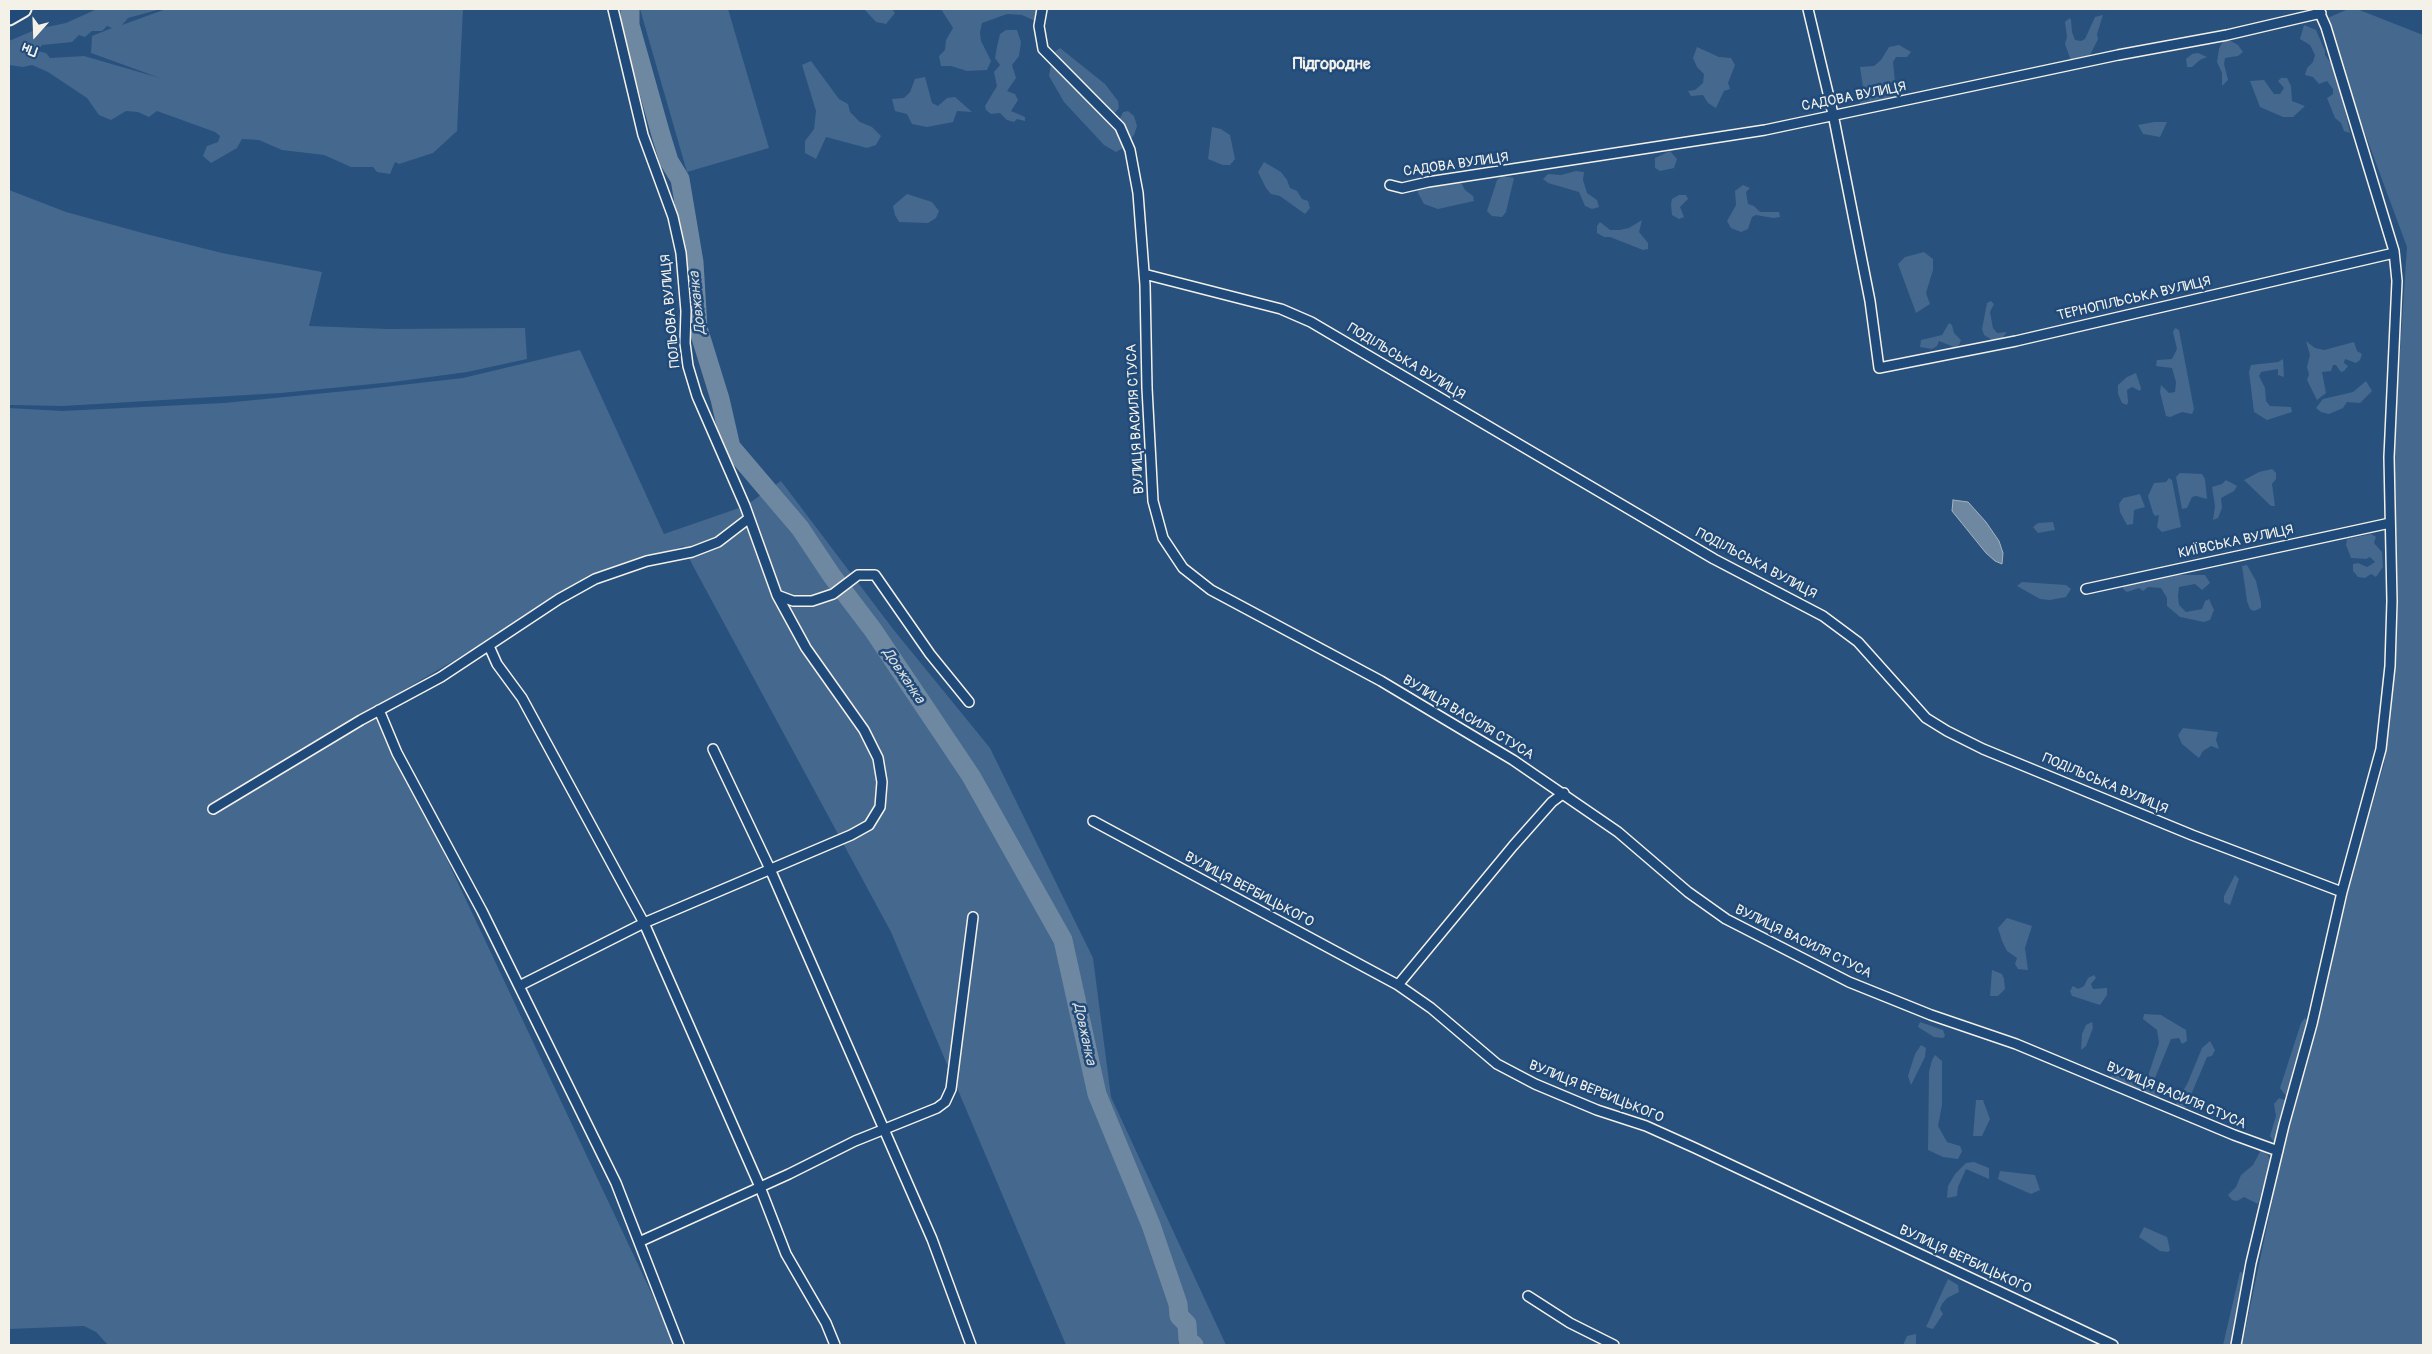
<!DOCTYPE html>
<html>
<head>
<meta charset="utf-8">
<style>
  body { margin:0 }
  #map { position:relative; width:2432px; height:1354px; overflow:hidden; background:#28517e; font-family:Pangolin,sans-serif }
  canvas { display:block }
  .frame { position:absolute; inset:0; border:10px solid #f4f1e8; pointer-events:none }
  .north { position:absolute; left:10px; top:10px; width:50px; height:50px; -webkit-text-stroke:4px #1f4a7a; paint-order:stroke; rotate:200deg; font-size:14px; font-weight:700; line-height:20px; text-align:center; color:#f4f1e8 }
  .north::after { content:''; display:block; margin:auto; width:18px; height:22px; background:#f4f1e8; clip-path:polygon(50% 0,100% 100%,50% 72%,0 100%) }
</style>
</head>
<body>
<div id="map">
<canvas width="2432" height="1354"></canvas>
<div class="frame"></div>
<div class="north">Пн</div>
</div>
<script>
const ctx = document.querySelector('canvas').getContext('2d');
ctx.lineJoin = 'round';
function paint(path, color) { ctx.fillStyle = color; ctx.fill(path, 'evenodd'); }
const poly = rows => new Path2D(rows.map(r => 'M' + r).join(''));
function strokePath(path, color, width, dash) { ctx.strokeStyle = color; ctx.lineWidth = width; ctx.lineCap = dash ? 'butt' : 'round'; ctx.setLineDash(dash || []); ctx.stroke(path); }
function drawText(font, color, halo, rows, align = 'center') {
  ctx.font = font + ' Pangolin,sans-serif'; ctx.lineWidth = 5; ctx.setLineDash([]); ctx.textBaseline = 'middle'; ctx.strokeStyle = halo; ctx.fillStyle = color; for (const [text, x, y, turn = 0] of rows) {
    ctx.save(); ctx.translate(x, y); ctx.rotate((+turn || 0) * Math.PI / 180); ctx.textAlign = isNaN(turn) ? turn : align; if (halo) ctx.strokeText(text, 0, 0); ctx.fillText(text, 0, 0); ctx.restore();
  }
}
paint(poly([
  [97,9,161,9,128,18,122,25,166,9,463,9,457,131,433,153,399,164,395,162,390,174,377,172,373,167,351,167,324,155,282,150,259,140,242,139,237,148,211,163,203,156,207,146,218,142,220,136,215,132,157,111,149,117,138,112,126,111,111,120,99,115,87,98,48,72,32,65,23,67,9,65,9,41,37,29,66,23],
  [107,26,112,28,92,36,91,53,160,78,84,56,50,58,46,53,38,51,42,45,72,42,79,35,85,37,92,31,102,31],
  [728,9,769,148,687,172,640,9],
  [864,9,892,9,895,13,886,24,876,22],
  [941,9,1037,9,1035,21,1022,15,1007,14,982,23,980,32,981,41,991,61,987,70,967,71,951,66,941,66,939,56,945,50,946,40,953,28],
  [2345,9,2357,9,2423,35,2423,1345,2242,1345,2311,1017,2384,764,2397,624,2393,456,2407,247,2323,20,2346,10],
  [2103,15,2097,34,2098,39,2090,55,2087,58,2071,61,2065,44,2067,37,2065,22,2070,18,2071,20,2072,32,2075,40,2081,41,2085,39,2095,17],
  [2304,25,2316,30,2325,51,2325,55,2336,70,2350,133,2344,131,2341,123,2335,118,2327,98,2333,94,2333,89,2327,81,2319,84,2313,77,2305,75,2307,68,2313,62,2315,55,2310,45,2300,39],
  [1006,30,1017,30,1021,42,1019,56,1012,65,1016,78,1007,91,1015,94,1018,100,1011,111,1025,117,1025,121,1017,119,1014,122,1007,120,1000,113,991,114,986,110,985,106,997,86,994,72,1000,65,995,58,997,47,1000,34],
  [2229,40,2238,45,2243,52,2238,56,2225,58,2224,64,2228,80,2222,86,2222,73,2217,62,2219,49,2223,41],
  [1899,45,1911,52,1907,57,1896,57,1893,62,1895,82,1891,86,1901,90,1903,96,1858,106,1864,94,1860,67,1874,66,1881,60,1889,47],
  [1697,47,1719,57,1731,58,1735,65,1728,83,1730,89,1724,91,1716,108,1708,103,1703,95,1691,96,1688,91,1695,90,1703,83,1704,74,1697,67,1693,58],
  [1060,48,1105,84,1118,101,1119,108,1114,114,1107,118,1111,126,1116,127,1123,112,1128,111,1134,116,1137,126,1134,135,1125,147,1116,152,1104,145,1064,102,1049,76,1053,53],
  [2198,53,2207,57,2200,60,2192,67,2187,67,2186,59,2192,54],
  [811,61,839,99,848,104,850,112,860,122,872,127,881,136,876,145,867,148,826,137,816,159,805,153,805,141,814,129,816,111,802,65],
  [925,77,932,103,938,106,947,98,955,97,972,112,957,111,953,122,927,127,912,124,907,114,895,111,892,99,904,98,910,92,915,79],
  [2281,78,2287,78,2291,86,2292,101,2305,106,2293,117,2283,117,2260,107,2250,81,2264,80,2274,94,2280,94,2284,88,2278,81],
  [2154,122,2167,122,2160,137,2143,134,2138,125],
  [1212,127,1221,129,1230,135,1235,159,1230,165,1223,165,1208,159],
  [1670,151,1677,159,1674,168,1660,171,1655,168,1655,158],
  [1264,162,1281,172,1287,180,1290,188,1297,191,1302,199,1308,201,1310,208,1305,214,1280,196,1271,194,1266,188,1258,172],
  [1576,171,1584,172,1583,180,1587,193,1597,200,1599,207,1592,209,1585,206,1579,192,1548,183,1543,179,1548,174,1561,175],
  [1502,176,1514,178,1506,212,1502,217,1492,216,1487,211,1497,180],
  [1460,180,1465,190,1473,196,1474,201,1438,209,1424,204,1418,193,1419,184],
  [1743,185,1750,188,1746,192,1748,204,1754,206,1760,212,1779,212,1780,217,1773,218,1756,215,1752,217,1748,229,1741,232,1731,228,1727,221,1736,205,1735,191],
  [9,190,66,212,150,235,222,253,322,272,309,326,388,329,525,328,527,359,467,372,393,382,281,393,63,406,9,405],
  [907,194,932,202,939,211,936,218,928,223,899,222,895,215,893,206],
  [1679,195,1686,195,1688,199,1680,207,1684,217,1679,219,1672,215,1671,204,1672,199],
  [1642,220,1639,232,1648,243,1648,249,1643,250,1610,237,1604,237,1597,233,1597,226,1600,222,1610,230,1619,230,1629,228],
  [1924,252,1933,259,1933,270,1926,293,1930,304,1916,313,1898,264,1905,257],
  [1991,301,1994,304,1990,312,1993,328,1997,333,2007,332,2000,341,1992,340,1984,335,1982,329,1987,303],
  [1949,323,1952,325,1954,333,1961,340,1959,345,1954,347,1939,341,1937,346,1932,349,1920,347,1921,340,1942,335],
  [2175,328,2179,330,2194,409,2192,414,2182,412,2170,417,2166,416,2160,392,2161,385,2169,393,2175,392,2176,382,2172,368,2156,366,2157,360,2172,359,2177,349,2173,332],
  [2306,341,2315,348,2324,350,2354,342,2357,351,2362,354,2360,360,2356,363,2345,359,2344,363,2348,366,2344,371,2341,372,2336,365,2333,365,2331,371,2322,372,2326,393,2317,400,2307,380,2309,374,2307,367,2310,355],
  [580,350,664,534,745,506,781,481,893,629,990,748,1093,958,1111,1097,1226,1345,1066,1345,891,932,692,564,684,546,609,571,542,605,482,644,375,707,676,1345,108,1345,96,1332,84,1326,9,1329,9,408,62,411,224,403,366,389,463,378],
  [2283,359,2284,377,2278,375,2278,369,2261,372,2259,376,2265,388,2266,401,2270,406,2291,407,2292,412,2267,420,2254,412,2249,372,2251,365,2278,362],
  [2136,373,2141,388,2140,391,2132,387,2127,390,2128,402,2127,405,2122,403,2118,394,2118,385,2127,377],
  [2366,381,2372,391,2360,403,2347,402,2343,408,2329,414,2321,412,2316,408,2323,399,2353,392],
  [2272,469,2276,473,2276,479,2272,484,2275,506,2271,506,2244,480,2259,472],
  [2180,473,2202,474,2205,479,2207,499,2196,496,2192,497,2187,508,2182,509,2176,477],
  [2169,478,2172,480,2181,527,2162,532,2157,527,2159,515,2155,516,2153,513,2148,496,2154,483,2166,482],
  [2226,480,2237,486,2234,491,2221,498,2222,508,2218,518,2213,520,2215,506,2212,487,2222,484],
  [2140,494,2145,507,2134,510,2133,524,2127,525,2120,512,2119,504,2123,498],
  [2053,522,2055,530,2038,533,2033,527,2038,523],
  [2371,534,2376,537,2374,543,2382,552,2383,567,2376,577,2371,574,2365,578,2358,577,2353,571,2353,564,2358,563,2367,567,2375,562,2370,557,2366,559,2351,558,2346,545,2347,539],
  [2247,565,2256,581,2261,603,2261,608,2254,611,2250,609,2247,601,2242,566],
  [2169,575,2205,575,2210,583,2202,590,2195,584,2179,587,2178,596,2179,605,2186,612,2202,609,2205,601,2209,599,2214,610,2210,620,2204,622,2180,617,2167,606,2167,598,2161,588,2148,587,2143,591,2139,588,2127,592,2123,589,2123,585],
  [2022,582,2066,585,2071,589,2066,597,2050,600,2040,599,2017,586],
  [2183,728,2218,732,2216,740,2219,749,2211,746,2203,751,2199,758,2182,744,2178,735],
  [2235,875,2239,879,2230,905,2224,902,2224,896],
  [2007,918,2032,926,2025,948,2028,970,2018,969,2015,964,2017,958,2007,951,2002,941,1998,928],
  [1992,970,2002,974,2004,979,2005,989,1998,996,1990,996],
  [2094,975,2096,978,2091,984,2093,989,2107,988,2107,995,2100,1005,2072,996,2070,991,2073,986,2078,989,2084,986,2088,978],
  [2144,1014,2161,1015,2186,1030,2187,1041,2182,1044,2179,1038,2171,1039,2153,1083,2153,1088,2160,1093,2159,1099,2109,1079,2114,1072,2130,1081,2146,1082,2159,1043,2157,1030,2143,1019],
  [2305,1018,2308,1020,2300,1058,2289,1094,2286,1096,2280,1088,2301,1023],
  [1920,1022,1943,1030,1945,1036,1943,1038,1934,1037,1918,1027],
  [2092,1022,2093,1028,2086,1046,2081,1050,2082,1034,2086,1025],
  [2210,1041,2215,1050,2212,1056,2207,1057,2185,1109,2182,1110,2175,1106,2188,1082,2202,1048],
  [1921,1045,1926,1048,1925,1057,1911,1085,1908,1076,1915,1054],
  [1935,1055,1942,1061,1942,1105,1938,1126,1947,1142,1960,1146,1962,1151,1958,1159,1943,1157,1928,1150,1929,1072,1932,1060],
  [2279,1098,2288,1101,2276,1145,2270,1136,2276,1116,2274,1104],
  [1976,1100,1983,1100,1990,1119,1982,1136,1973,1136],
  [2261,1150,2268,1155,2271,1162,2258,1204,2244,1197,2237,1201,2232,1200,2228,1195,2236,1187,2241,1175,2253,1165],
  [1974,1162,1989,1168,1989,1179,1966,1169,1958,1187,1957,1196,1947,1198,1948,1186,1955,1174,1966,1163],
  [2000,1171,2035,1175,2040,1190,2031,1194,2006,1183,1998,1179],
  [2144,1227,2167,1237,2170,1250,2168,1252,2160,1251,2139,1237],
  [2240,1272,2244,1273,2238,1345,2223,1345],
  [1948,1279,1958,1285,1959,1292,1947,1298,1942,1304,1940,1309,1943,1314,1933,1329,1926,1327],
  [1916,1334,1916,1345,1903,1345,1907,1336]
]), '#45688e');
const water = poly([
  [1953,500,1968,502,1986,522,1999,541,2003,553,2002,564,1995,561,1986,553,1952,511,1953,500]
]);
paint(water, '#6e88a2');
strokePath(water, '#a4b2be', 1);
strokePath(poly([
  [630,9,630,25,661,135,669,161,680,179,694,262,698,328,720,399,731,447,800,528,832,576,873,630,971,776,1063,940,1097,1094,1151,1225,1178,1304,1179,1316,1187,1324,1188,1340,1194,1345]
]), '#6e88a2', 19);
const minor = poly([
  [1042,9,1039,26,1043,49,1120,127,1130,150,1138,193,1145,285,1147,388,1153,501,1163,538,1183,568,1211,590,1381,681,1513,760,1618,832,1688,892,1726,919,1849,982,1931,1015,2016,1044,2234,1135,2278,1151],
  [1808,9,1833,114,1870,301,1879,368,2016,341,2394,253],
  [1390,185,1402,188,1428,182,1765,130,2118,55,2227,35,2321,13],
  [1144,274,1281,309,1311,322,1714,559,1823,616,1858,642,1926,718,1947,731,1983,749,2192,835,2342,892],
  [2086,589,2390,523],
  [777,595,793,601,812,601,833,594,858,575,875,575,930,654,969,702],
  [489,646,497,664,522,698,644,923,760,1187,786,1254,826,1323,835,1345],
  [379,710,397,753,482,911,616,1183,679,1345],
  [713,749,770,869,932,1239,971,1345],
  [213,809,361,720,441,677,559,599,595,579,647,561,692,552,718,542,748,519],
  [1093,821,1398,985,1431,1008,1497,1064,1535,1084,1597,1110,1646,1126,1695,1148,2113,1345],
  [1398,985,1513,846,1552,802,1564,793],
  [519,986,644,923,851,835,869,825,880,807,882,782,878,758,864,730,806,648,777,595,745,506,697,396,688,366,685,343,686,311,681,253,673,217,643,135,613,9],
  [639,1242,789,1174,855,1141,937,1108,945,1102,951,1089,973,917],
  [1528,1296,1570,1323,1614,1345],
  [2236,1345,2251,1263,2284,1125,2312,1024,2342,892,2381,749,2390,666,2392,601,2389,457,2397,281,2394,251,2326,27,2318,9]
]);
const trunk = poly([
  [9,17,23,9]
]);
strokePath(minor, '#f4f1e8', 12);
strokePath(trunk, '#f4f1e8', 19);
strokePath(minor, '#1f4a7a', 9);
strokePath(trunk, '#1f4a7a', 15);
drawText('14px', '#f4f1e8', '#1f4a7a', [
  ["САДОВА ВУЛИЦЯ",1854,97,-11],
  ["САДОВА ВУЛИЦЯ",1456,165,-8],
  ["ТЕРНОПІЛЬСЬКА ВУЛИЦЯ",2134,299,-13],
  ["ПОЛЬОВА ВУЛИЦЯ",671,311,-95],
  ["ПОДІЛЬСЬКА ВУЛИЦЯ",1406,362,31],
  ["ВУЛИЦЯ ВАСИЛЯ СТУСА",1136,419,-93],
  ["КИЇВСЬКА ВУЛИЦЯ",2236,542,-12],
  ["ПОДІЛЬСЬКА ВУЛИЦЯ",1756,564,28],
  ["ВУЛИЦЯ ВАСИЛЯ СТУСА",1468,718,31],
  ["ПОДІЛЬСЬКА ВУЛИЦЯ",2105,784,23],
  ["ВУЛИЦЯ ВЕРБИЦЬКОГО",1249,890,28],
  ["ВУЛИЦЯ ВАСИЛЯ СТУСА",1803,942,26],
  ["ВУЛИЦЯ ВЕРБИЦЬКОГО",1596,1092,22],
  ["ВУЛИЦЯ ВАСИЛЯ СТУСА",2176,1096,23],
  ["ВУЛИЦЯ ВЕРБИЦЬКОГО",1965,1260,25]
]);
drawText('italic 15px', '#d9dcda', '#1f4a7a', [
  ["Довжанка",698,303,-96],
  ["Довжанка",903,676,56],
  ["Довжанка",1084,1034,78]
]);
drawText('bold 16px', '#f4f1e8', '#1f4a7a', [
  ["Підгороднє",1332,65]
]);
</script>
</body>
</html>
